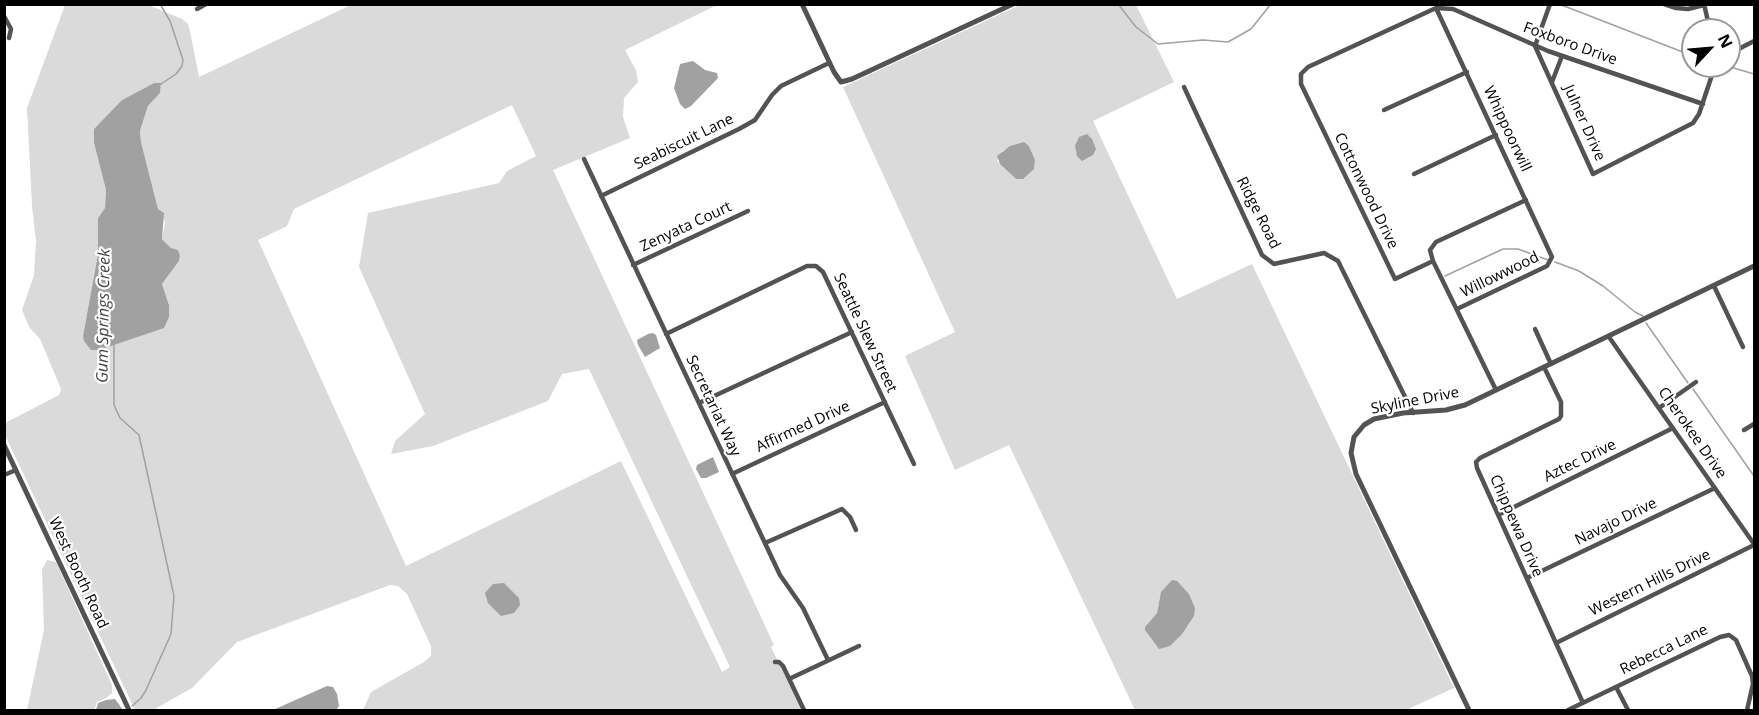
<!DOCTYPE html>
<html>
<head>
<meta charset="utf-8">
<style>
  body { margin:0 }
  #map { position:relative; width:1759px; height:715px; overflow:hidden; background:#fff; font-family:"Open Sans",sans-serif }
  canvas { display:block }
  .frame { position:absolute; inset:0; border:6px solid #000; pointer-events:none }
  .north { position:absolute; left:1681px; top:18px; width:60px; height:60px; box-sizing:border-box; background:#fff; border:2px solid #999; border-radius:50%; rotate:64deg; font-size:16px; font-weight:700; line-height:24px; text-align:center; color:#000 }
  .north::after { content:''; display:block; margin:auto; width:21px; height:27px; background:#000; clip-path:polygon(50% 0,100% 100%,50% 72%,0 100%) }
</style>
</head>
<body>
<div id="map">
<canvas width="1759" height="715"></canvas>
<div class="frame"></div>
<div class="north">N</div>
</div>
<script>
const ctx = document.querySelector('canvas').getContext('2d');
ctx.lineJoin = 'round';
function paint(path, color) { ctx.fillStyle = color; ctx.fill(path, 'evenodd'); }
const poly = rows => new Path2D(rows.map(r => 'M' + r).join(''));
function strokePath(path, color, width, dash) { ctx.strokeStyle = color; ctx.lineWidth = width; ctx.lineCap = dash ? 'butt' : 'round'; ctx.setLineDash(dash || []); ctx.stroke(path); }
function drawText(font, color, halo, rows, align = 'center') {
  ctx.font = font + ' "Open Sans",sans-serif'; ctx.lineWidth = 4.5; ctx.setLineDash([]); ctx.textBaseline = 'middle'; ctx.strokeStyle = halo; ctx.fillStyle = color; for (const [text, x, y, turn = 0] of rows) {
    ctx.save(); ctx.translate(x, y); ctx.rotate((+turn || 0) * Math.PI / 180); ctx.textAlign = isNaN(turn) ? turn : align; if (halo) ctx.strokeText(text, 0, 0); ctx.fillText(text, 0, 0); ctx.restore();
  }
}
paint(poly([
  [65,5,148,5,182,19,188,24,190,31,199,77,351,5,717,5,625,50,636,70,638,82,624,98,623,117,630,138,553,170,774,645,771,647,802,710,363,710,371,692,424,662,431,656,431,646,407,594,398,586,390,585,237,642,192,688,153,710,135,710,5,435,5,423,59,395,61,389,40,339,29,327,22,310,34,275,36,241,32,206,27,108],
  [154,83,161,83,160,93,148,106,140,131,141,142,158,209,165,222,162,239,171,248,178,250,180,256,179,261,162,284,169,305,164,327,99,350,91,350,83,336,98,254,98,218,105,208,106,190,94,143,94,129,122,100],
  [512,105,536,156,507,171,499,183,368,213,359,267,425,414,395,441,391,454,433,446,548,401,562,374,589,369,730,667,722,672,621,461,406,566,258,240,287,226,294,209],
  [1020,5,1136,5,1174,82,1093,121,1177,299,1252,264,1454,688,1406,710,1135,710,1009,445,955,470,905,356,955,332,843,87],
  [1017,144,1029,146,1035,160,1034,169,1016,179,997,161,1002,151],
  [1161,592,1156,645,1145,627,1157,613],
  [47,560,56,562,112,685,112,693,106,698,97,702,94,710,27,710,44,630,42,569]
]), '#dadada');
paint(poly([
  [693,61,705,70,717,73,718,78,691,106,685,109,680,104,674,88,680,64],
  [154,83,161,83,160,93,148,106,140,131,141,142,158,209,164,213,162,239,171,248,178,250,180,256,179,261,162,284,169,305,169,317,164,328,99,350,91,350,84,341,83,336,98,254,98,218,105,208,106,190,94,143,94,129,122,100],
  [1087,134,1092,139,1096,149,1093,155,1082,161,1077,156,1075,146,1079,137],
  [1024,142,1029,146,1035,160,1034,169,1023,179,1016,179,1000,164,997,156,1010,146],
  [653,333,656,335,660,348,645,357,638,345,637,340,648,334],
  [713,457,719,472,706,478,701,478,696,469,697,465],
  [1172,580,1177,581,1189,594,1195,608,1194,616,1182,634,1170,646,1159,649,1145,630,1145,627,1157,613,1161,592],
  [504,583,519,598,520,605,514,613,501,616,488,603,485,593,493,584],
  [327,686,333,687,337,694,339,706,336,710,273,710],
  [115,699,123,710,96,710,98,703,106,700]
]), '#a1a1a1');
strokePath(poly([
  [160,4,170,21,183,60,182,66,176,74,161,84],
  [1118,4,1136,27,1158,44,1203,40,1228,42,1251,29,1271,4],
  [1559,4,1693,56],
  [1727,66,1754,74],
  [1555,262,1579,271,1603,286,1635,312,1643,316],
  [1445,276,1503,249,1518,249,1548,260],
  [1646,323,1688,383],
  [114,344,114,405,120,418,139,435,174,596,171,634,146,690,141,698,132,706],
  [1693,389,1754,476]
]), '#a1a1a1', 1.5);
strokePath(poly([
  [1550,4,1535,46,1593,174,1693,123,1699,114,1715,66],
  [1664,4,1676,8,1688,9,1704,5],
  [1704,4,1710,30],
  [1436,8,1552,257,1547,266,1457,309],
  [197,9,206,4],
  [4,16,11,29,9,38],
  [1729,54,1754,41],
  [1552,82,1562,56],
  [1184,87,1262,255,1274,264,1324,253,1338,261,1413,413],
  [1384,110,1467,72],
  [584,159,780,575,803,608,828,660],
  [1414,174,1496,135],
  [601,196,739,129,755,120,772,95,781,86,829,63],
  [1433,261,1395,279,1301,84,1301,74,1308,67,1436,8,1453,9,1548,51,1703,104],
  [633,265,748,211],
  [1714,286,1743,347],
  [1535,329,1551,364],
  [666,334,807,266,816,266,823,272,914,464],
  [1609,337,1754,544],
  [1544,367,1561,402,1561,416,1559,419,1480,458,1476,462,1477,468,1583,703],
  [1496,390,1433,261,1430,250,1436,242,1526,200],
  [699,403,852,332],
  [1659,408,1696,382],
  [1744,430,1754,424],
  [732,474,885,402],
  [4,475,16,470],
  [1498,515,1673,428],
  [765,543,842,509,850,517,856,530],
  [1527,578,1715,488],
  [1556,643,1754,545],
  [775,662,779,662,783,666,804,710],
  [789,679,859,646],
  [1616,687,1628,710],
  [1568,710,1720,637,1729,635,1736,640,1752,676,1753,684,1747,710]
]), '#535353', 4.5);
strokePath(poly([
  [802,4,834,72,841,82,852,79,1013,4],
  [4,445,129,710],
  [1469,710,1356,474,1351,453,1354,437,1364,425,1374,419,1403,413,1446,410,1465,405,1754,266]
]), '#535353', 5);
drawText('15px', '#000', '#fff', [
  ["Foxboro Drive",1570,44,20],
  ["Julner Drive",1584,123,66],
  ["Whippoorwill",1507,129,65],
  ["Seabiscuit Lane",684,142,-26],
  ["Cottonwood Drive",1366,191,64],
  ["Ridge Road",1258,213,63],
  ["Zenyata Court",686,227,-25],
  ["Willowwood",1500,275,-26],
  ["Seattle Slew Street",865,333,65],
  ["Skyline Drive",1415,401,-11],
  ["Secretariat Way",713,406,65],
  ["Affirmed Drive",803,427,-25],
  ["Cherokee Drive",1692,433,55],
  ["Aztec Drive",1580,461,-26],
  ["Navajo Drive",1616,522,-26],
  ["Chippewa Drive",1516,526,66],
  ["West Booth Road",78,573,65],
  ["Western Hills Drive",1650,583,-26],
  ["Rebecca Lane",1664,650,-26]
]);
drawText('italic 16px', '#424242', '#fff', [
  ["Gum Springs Creek",104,316,-89]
]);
</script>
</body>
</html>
